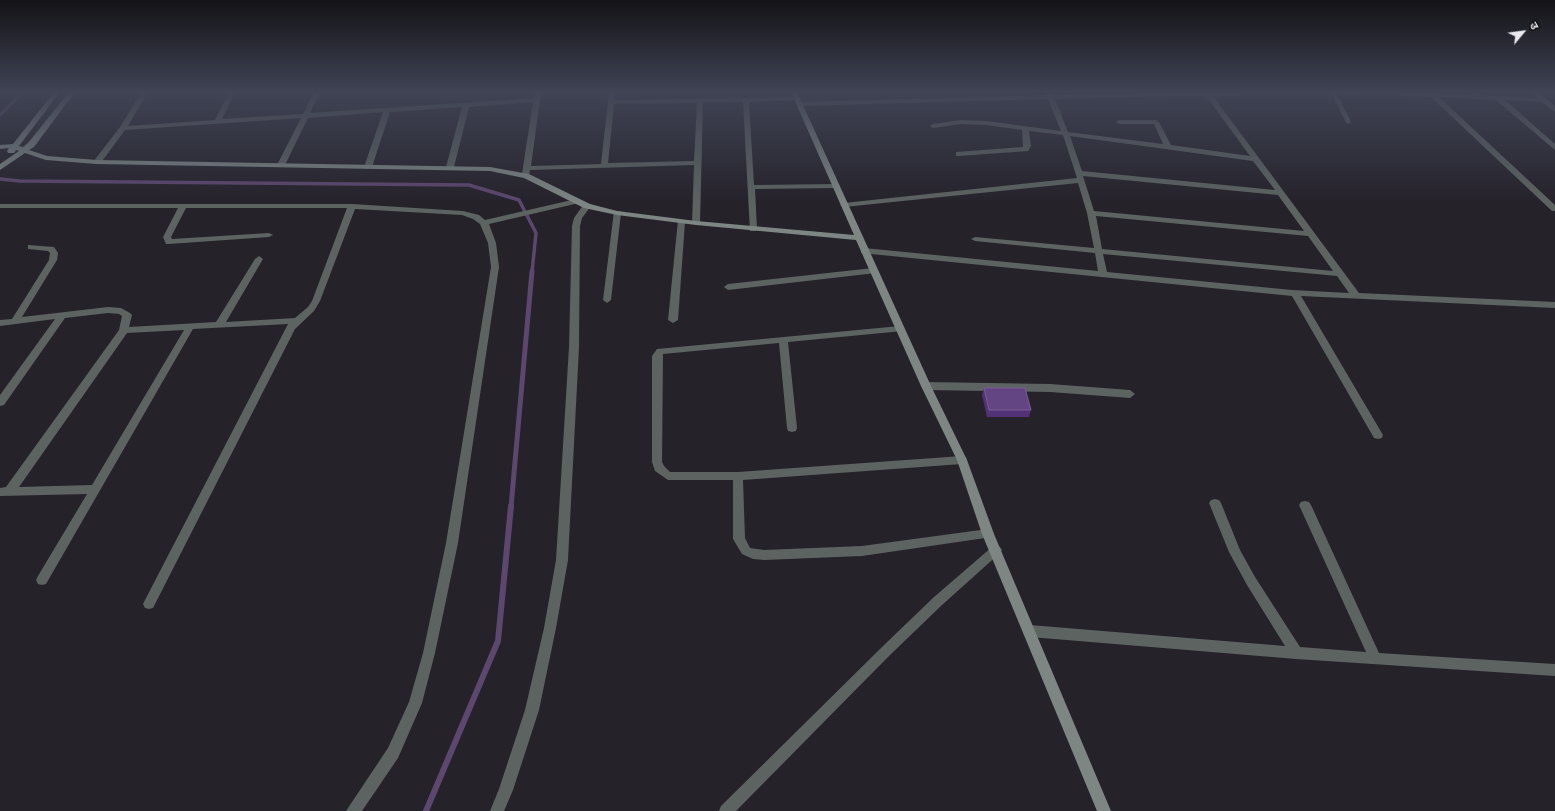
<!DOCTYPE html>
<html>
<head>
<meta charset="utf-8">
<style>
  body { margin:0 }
  #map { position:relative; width:1555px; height:811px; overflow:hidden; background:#25222a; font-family:"Roboto Serif","Noto Sans Devanagari",serif }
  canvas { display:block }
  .north { position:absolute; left:1503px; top:12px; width:40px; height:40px; -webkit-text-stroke:3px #0d0c0f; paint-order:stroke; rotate:61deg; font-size:11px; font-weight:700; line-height:16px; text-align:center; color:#ebe9ef }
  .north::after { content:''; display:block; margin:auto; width:14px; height:18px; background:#ebe9ef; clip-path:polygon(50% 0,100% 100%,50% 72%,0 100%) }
</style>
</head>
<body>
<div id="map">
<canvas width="1555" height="811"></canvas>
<div class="north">उ</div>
</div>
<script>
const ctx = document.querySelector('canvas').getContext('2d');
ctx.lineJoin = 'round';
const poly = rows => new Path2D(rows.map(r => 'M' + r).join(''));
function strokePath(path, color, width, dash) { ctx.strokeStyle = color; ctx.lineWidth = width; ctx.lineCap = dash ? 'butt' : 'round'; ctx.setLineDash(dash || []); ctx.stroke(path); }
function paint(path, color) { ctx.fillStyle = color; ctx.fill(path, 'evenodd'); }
strokePath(poly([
  [0,115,23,92],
  [0,179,20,181,469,185,519,200,536,233,532,272]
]), '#5c476e', 3.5);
strokePath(poly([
  [511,507,532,271]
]), '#5c476e', 5);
strokePath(poly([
  [426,811,498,641,511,506]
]), '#5c476e', 6);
strokePath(poly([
  [1334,93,1348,121]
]), '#5d6361', 5);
paint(poly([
  [142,92,148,92,128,126,215,120,229,92,235,92,222,119,303,114,314,92,320,92,310,113,534,98,535,92,541,92,531,166,601,164,609,92,615,92,614,100,796,97,799,99,798,100,749,102,754,185,836,184,840,186,836,188,755,189,757,229,756,231,750,231,743,102,703,102,700,223,696,225,692,223,694,165,530,170,529,176,523,176,522,174,533,102,469,107,454,167,450,169,446,167,462,107,390,112,372,167,368,169,364,167,383,112,308,118,285,165,281,167,277,165,301,118,125,130,100,164,94,164,93,162,120,127,142,92],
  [697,103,694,161,608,163,614,104,697,103],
  [1047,92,1051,92,1053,95,1252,92,1395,92,1472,95,1472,92,1476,92,1479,95,1537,98,1532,92,1538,92,1555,106,1555,112,1542,102,1505,100,1555,144,1555,150,1496,100,1439,97,1555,205,1555,211,1552,211,1431,97,1380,95,1213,96,1359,293,1555,302,1555,308,1301,296,1383,435,1382,438,1378,439,1374,438,1292,296,861,253,861,249,864,248,1098,271,1095,253,975,241,971,239,975,237,1094,248,1087,213,1078,183,844,207,840,205,844,203,1077,178,1063,135,1029,131,1031,146,1028,151,959,156,956,156,956,152,1023,147,1022,130,986,125,961,124,933,128,930,126,933,124,961,120,986,121,1061,131,1048,99,799,106,796,104,799,102,1047,95,1047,92],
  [1174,96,1206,96,1250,156,1171,145,1159,122,1156,120,1119,120,1116,122,1119,124,1154,124,1163,144,1068,132,1055,99,1174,96],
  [1070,136,1253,161,1275,190,1082,171,1070,136],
  [1083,176,1278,195,1304,231,1094,211,1083,176],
  [1096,216,1308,236,1333,271,1102,249,1096,216],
  [1103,254,1337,276,1349,293,1292,290,1107,272,1103,254],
  [576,199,580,201,579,203,489,224,496,243,499,267,458,543,435,653,422,703,398,758,362,811,346,811,388,748,409,702,423,653,446,543,491,267,488,243,480,224,473,219,462,215,355,209,320,301,314,311,295,329,153,608,149,609,145,608,143,604,145,600,288,324,193,329,46,584,42,585,38,584,36,580,38,576,87,494,0,496,0,488,6,487,119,330,122,316,119,314,108,313,65,318,4,405,0,406,0,395,55,319,0,326,0,320,12,319,49,260,50,253,48,251,28,249,28,245,54,247,58,253,57,260,22,317,108,307,121,308,130,313,132,315,129,327,216,322,255,259,259,256,263,259,226,322,295,318,308,307,312,301,347,208,186,208,171,237,172,239,269,233,273,235,269,237,169,244,166,244,163,237,178,208,0,208,0,204,352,204,463,211,479,215,485,220,576,199],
  [184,330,92,485,19,487,127,333,184,330],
  [584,204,587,204,591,206,582,218,580,226,579,347,568,560,556,628,539,710,513,790,504,811,490,811,499,789,525,710,544,628,556,560,569,347,572,226,574,218,584,204],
  [614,211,620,211,621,213,611,300,607,303,603,300,614,211],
  [678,220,684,220,685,222,678,320,673,323,668,320,678,220],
  [873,268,877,271,876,273,728,290,724,287,728,284,873,268],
  [900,326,905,329,903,331,788,342,797,428,796,431,792,432,788,431,787,428,779,343,663,354,662,462,664,466,670,472,738,472,962,456,966,457,967,460,966,463,962,464,743,480,745,538,750,548,764,550,862,546,988,529,992,531,994,534,992,537,862,556,764,560,753,559,742,554,733,539,733,480,668,480,655,471,652,462,652,356,657,349,900,326],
  [926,382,1050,384,1130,390,1135,394,1130,398,1050,392,926,390,921,386,926,382],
  [1215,499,1219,500,1221,503,1240,550,1255,577,1300,647,1366,652,1299,505,1301,502,1305,501,1309,502,1311,505,1379,653,1555,664,1555,676,1296,659,1030,637,1026,635,1024,631,1026,627,1030,625,1285,646,1247,585,1229,552,1209,503,1211,500,1215,499],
  [996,545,1000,547,1002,550,1000,553,942,605,889,656,736,811,719,811,721,806,881,648,934,597,992,547,996,545]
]), '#5d6361');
paint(poly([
  [54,92,60,92,19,146,23,147,28,143,69,92,75,92,34,147,29,150,47,156,97,160,490,167,529,174,590,204,617,211,696,221,854,235,791,92,797,92,931,386,967,460,994,534,1111,811,1097,811,982,534,957,460,921,386,856,240,696,225,617,215,584,208,524,178,490,171,97,164,46,160,25,153,0,170,0,164,19,151,16,150,14,153,8,153,7,151,9,148,0,149,0,145,13,144,54,92]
]), '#7e8684');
paint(poly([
  [984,388,1031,410,1029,417,987,417,982,395]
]), '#523276');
const building = poly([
  [984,388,1025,388,1031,410,989,410,984,388]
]);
paint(building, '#634583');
strokePath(building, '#785f94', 1);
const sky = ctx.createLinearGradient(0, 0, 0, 205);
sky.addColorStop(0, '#141317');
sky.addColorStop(0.45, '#404455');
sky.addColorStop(1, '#40445500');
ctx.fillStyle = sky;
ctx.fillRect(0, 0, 1555, 205);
</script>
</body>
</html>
